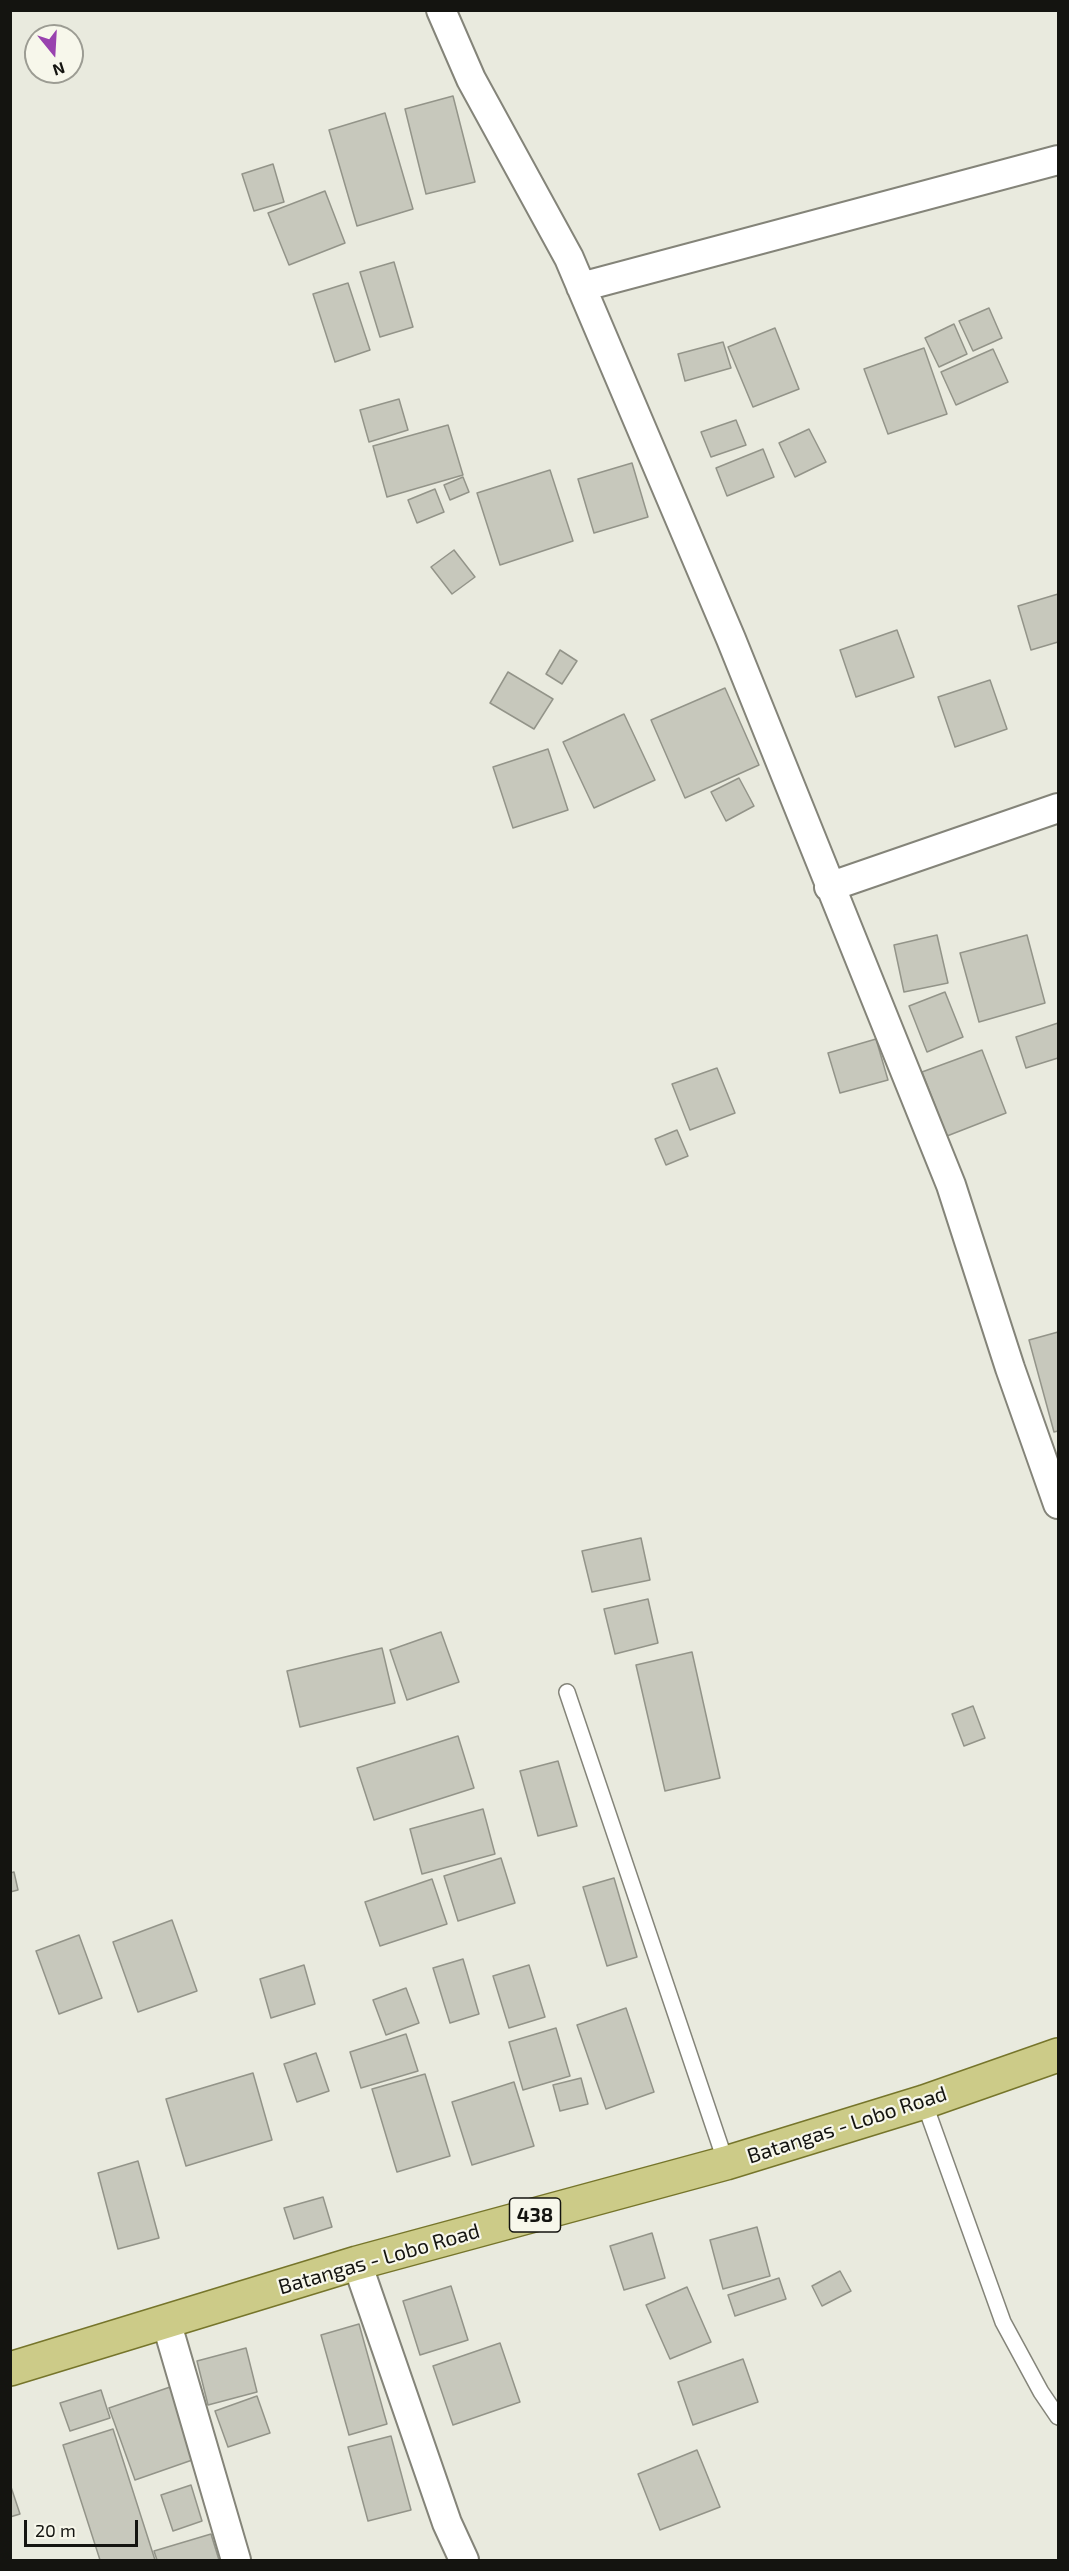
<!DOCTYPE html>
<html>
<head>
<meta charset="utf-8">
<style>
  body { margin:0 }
  #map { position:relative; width:1069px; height:2571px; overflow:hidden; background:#e9eade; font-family:"Exo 2",sans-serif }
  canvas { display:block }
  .frame { position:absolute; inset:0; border:12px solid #141410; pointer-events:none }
  .north { position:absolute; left:24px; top:24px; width:60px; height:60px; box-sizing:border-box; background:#f7f7eb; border:2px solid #9c9c93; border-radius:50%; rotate:162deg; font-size:16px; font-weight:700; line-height:24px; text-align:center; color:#141410 }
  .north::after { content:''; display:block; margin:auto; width:21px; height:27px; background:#9942af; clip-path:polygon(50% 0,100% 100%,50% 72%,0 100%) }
  .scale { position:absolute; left:24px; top:2520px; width:114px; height:27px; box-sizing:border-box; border:3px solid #141410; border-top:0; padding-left:8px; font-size:18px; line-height:21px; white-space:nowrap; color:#141410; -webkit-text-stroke:4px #f7f7eb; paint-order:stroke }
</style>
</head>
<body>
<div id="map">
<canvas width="1069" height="2571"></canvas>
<div class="frame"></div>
<div class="north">N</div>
<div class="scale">20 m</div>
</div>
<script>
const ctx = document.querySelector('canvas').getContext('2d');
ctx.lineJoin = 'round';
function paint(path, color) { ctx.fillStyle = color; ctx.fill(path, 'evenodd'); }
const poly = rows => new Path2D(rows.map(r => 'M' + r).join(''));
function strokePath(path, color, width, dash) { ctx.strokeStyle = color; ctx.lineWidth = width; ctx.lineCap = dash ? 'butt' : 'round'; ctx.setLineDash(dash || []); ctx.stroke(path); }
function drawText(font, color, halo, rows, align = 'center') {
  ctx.font = font + ' "Exo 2",sans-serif'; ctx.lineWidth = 4.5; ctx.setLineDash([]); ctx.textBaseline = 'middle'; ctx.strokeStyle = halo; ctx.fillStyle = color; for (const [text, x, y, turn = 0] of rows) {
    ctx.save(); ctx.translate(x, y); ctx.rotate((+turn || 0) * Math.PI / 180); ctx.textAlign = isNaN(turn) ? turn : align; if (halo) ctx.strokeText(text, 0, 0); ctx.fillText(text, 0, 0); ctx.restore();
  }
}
const building = poly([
  [453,96,475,182,426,194,405,109,453,96],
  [385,113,413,209,357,226,329,130,385,113],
  [273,164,284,202,254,211,242,174,273,164],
  [325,191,345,243,289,265,268,213,325,191],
  [394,262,413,327,380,337,360,272,394,262],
  [348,283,370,350,335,362,313,294,348,283],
  [989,308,1002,338,973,351,959,321,989,308],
  [954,324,967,354,939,367,925,338,954,324],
  [775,328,799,389,753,407,728,347,775,328],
  [723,342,731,368,685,381,678,354,723,342],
  [924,348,947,414,888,434,864,369,924,348],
  [993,349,1008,382,956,405,941,372,993,349],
  [399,399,408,430,369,442,360,410,399,399],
  [736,420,746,445,711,457,701,432,736,420],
  [448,425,463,475,387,497,373,446,448,425],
  [809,429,826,462,795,477,779,443,809,429],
  [763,449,774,477,727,496,716,468,763,449],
  [632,463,648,517,594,533,578,479,632,463],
  [550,470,573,541,500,565,477,493,550,470],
  [463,477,469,492,450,500,444,485,463,477],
  [435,489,444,512,417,523,408,500,435,489],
  [454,550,475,577,452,594,431,567,454,550],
  [1058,594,1058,642,1031,650,1018,606,1058,594],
  [897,630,914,677,856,697,840,650,897,630],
  [560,650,577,661,562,684,546,674,560,650],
  [508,672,553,699,534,729,490,703,508,672],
  [990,680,1007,729,955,747,938,697,990,680],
  [725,688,759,765,685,798,651,720,725,688],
  [624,714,655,780,594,808,563,742,624,714],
  [548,749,568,810,513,828,493,767,548,749],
  [739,778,754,806,726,821,711,792,739,778],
  [937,935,948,983,904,992,894,945,937,935],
  [1027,935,1045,1003,979,1022,960,953,1027,935],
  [945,992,963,1037,927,1052,909,1006,945,992],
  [1058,1023,1058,1058,1026,1068,1016,1037,1058,1023],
  [876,1039,888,1080,840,1093,828,1053,876,1039],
  [982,1050,1006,1113,947,1136,922,1072,982,1050],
  [717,1068,735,1113,690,1130,672,1084,717,1068],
  [677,1130,688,1156,666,1165,655,1139,677,1130],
  [1058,1332,1058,1431,1054,1432,1029,1340,1058,1332],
  [641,1538,650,1580,592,1592,582,1551,641,1538],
  [648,1599,658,1643,615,1654,604,1609,648,1599],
  [441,1632,459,1682,407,1700,390,1650,441,1632],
  [382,1648,395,1703,300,1727,287,1671,382,1648],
  [692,1652,720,1778,665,1791,636,1665,692,1652],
  [973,1706,985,1738,964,1746,952,1714,973,1706],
  [458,1736,474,1788,374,1820,357,1768,458,1736],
  [558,1761,577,1826,538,1836,520,1771,558,1761],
  [483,1809,495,1854,422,1874,410,1829,483,1809],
  [501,1858,515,1903,458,1921,444,1876,501,1858],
  [14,1872,18,1890,10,1892,10,1873,14,1872],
  [614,1878,637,1957,607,1966,583,1887,614,1878],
  [432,1879,447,1924,380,1946,365,1902,432,1879],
  [172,1920,197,1991,138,2012,113,1942,172,1920],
  [79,1935,102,1998,59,2014,36,1951,79,1935],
  [463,1959,479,2014,450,2023,433,1968,463,1959],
  [304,1965,315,2004,271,2018,260,1979,304,1965],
  [529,1965,545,2017,509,2028,493,1976,529,1965],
  [406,1988,419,2023,386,2035,373,2000,406,1988],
  [626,2008,654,2092,606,2109,577,2025,626,2008],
  [556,2028,570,2076,523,2090,509,2042,556,2028],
  [406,2034,418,2071,361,2088,350,2052,406,2034],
  [316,2053,329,2091,297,2102,284,2064,316,2053],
  [253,2073,272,2140,186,2166,166,2099,253,2073],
  [425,2074,450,2156,397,2172,372,2089,425,2074],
  [581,2078,588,2104,560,2111,553,2085,581,2078],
  [514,2082,534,2146,472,2165,452,2102,514,2082],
  [138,2161,159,2238,118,2249,98,2173,138,2161],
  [323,2197,332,2227,294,2239,284,2208,323,2197],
  [757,2227,770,2276,723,2289,710,2240,757,2227],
  [652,2233,665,2278,624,2290,610,2246,652,2233],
  [840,2271,851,2291,822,2306,812,2286,840,2271],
  [779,2278,786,2299,735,2316,728,2295,779,2278],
  [451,2286,468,2340,420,2355,403,2301,451,2286],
  [687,2287,711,2342,670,2359,646,2305,687,2287],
  [359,2324,387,2424,349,2435,321,2335,359,2324],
  [500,2343,520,2402,453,2425,433,2366,500,2343],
  [246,2348,257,2392,208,2405,197,2361,246,2348],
  [743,2359,758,2402,693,2425,678,2382,743,2359],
  [173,2386,198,2458,135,2480,109,2408,173,2386],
  [101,2390,110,2418,70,2431,60,2403,101,2390],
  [257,2396,270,2433,228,2447,215,2411,257,2396],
  [113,2429,155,2560,100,2560,63,2445,113,2429],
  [391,2436,411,2510,368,2521,348,2447,391,2436],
  [697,2450,720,2507,660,2530,638,2474,697,2450],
  [10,2484,20,2514,10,2517,10,2484],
  [191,2485,202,2521,173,2531,161,2495,191,2485],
  [211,2534,219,2560,157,2560,154,2551,211,2534]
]);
paint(building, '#c7c8bc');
strokePath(building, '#939489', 1.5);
const lane = poly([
  [567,1692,726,2163],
  [924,2102,1003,2322,1041,2392,1058,2417]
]);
const street = poly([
  [441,10,471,79,569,258,731,639,951,1185,1010,1368,1058,1504],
  [581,287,1058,160],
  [829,887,1058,808],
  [357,2263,447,2523,464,2560],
  [166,2321,236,2560]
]);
const primary = poly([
  [10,2369,357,2263,726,2163,924,2102,1058,2055]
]);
strokePath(lane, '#848479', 18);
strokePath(street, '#848479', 32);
strokePath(primary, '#76752b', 36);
strokePath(lane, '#fff', 15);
strokePath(street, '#fff', 28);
strokePath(primary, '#cccb88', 33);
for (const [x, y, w] of [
  [535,2215,51]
]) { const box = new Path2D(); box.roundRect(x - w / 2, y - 17, w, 34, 4.5); ctx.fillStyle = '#f7f7eb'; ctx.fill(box); strokePath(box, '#141410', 1.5); }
drawText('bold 20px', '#141410', null, [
  ["438",535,2215]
]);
drawText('21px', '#141410', '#f7f7eb', [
  ["Batangas - Lobo Road",847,2125,-18],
  ["Batangas - Lobo Road",379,2259,-16]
]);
</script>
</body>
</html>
